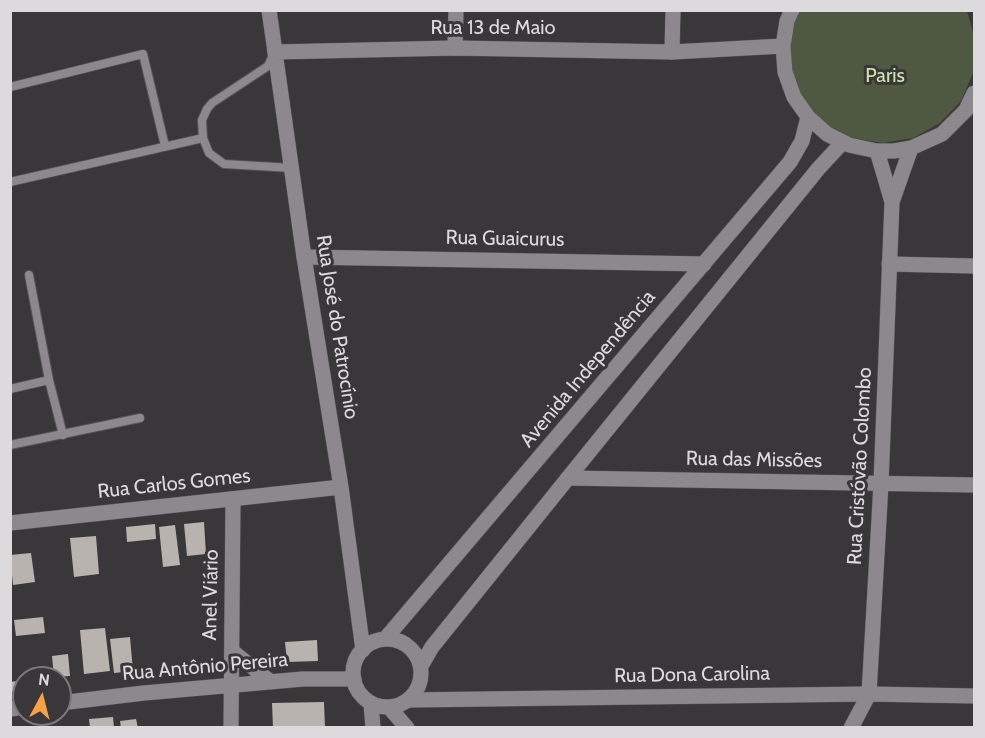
<!DOCTYPE html>
<html>
<head>
<meta charset="utf-8">
<style>
  body { margin:0 }
  #map { position:relative; width:985px; height:738px; overflow:hidden; background:#3a373b; font-family:Cabin,sans-serif }
  canvas { display:block }
  .frame { position:absolute; inset:0; border:12px solid #dcdadd; pointer-events:none }
  .north { position:absolute; left:12px; top:666px; width:60px; height:60px; box-sizing:border-box; background:#3a373b; border:2px solid #7b787c; border-radius:50%; rotate:7deg; font-size:16px; font-weight:700; line-height:24px; text-align:center; color:#dcdadd }
  .north::after { content:''; display:block; margin:auto; width:21px; height:27px; background:#f8a14a; clip-path:polygon(50% 0,100% 100%,50% 72%,0 100%) }
</style>
</head>
<body>
<div id="map">
<canvas width="985" height="738"></canvas>
<div class="frame"></div>
<div class="north">N</div>
</div>
<script>
const ctx = document.querySelector('canvas').getContext('2d');
ctx.lineJoin = 'round';
function paint(path, color) { ctx.fillStyle = color; ctx.fill(path, 'evenodd'); }
const poly = rows => new Path2D(rows.map(r => 'M' + r).join(''));
function strokePath(path, color, width, dash) { ctx.strokeStyle = color; ctx.lineWidth = width; ctx.lineCap = dash ? 'butt' : 'round'; ctx.setLineDash(dash || []); ctx.stroke(path); }
function drawText(font, color, halo, rows, align = 'center') {
  ctx.font = font + ' Cabin,sans-serif'; ctx.lineWidth = 6; ctx.setLineDash([]); ctx.textBaseline = 'middle'; ctx.strokeStyle = halo; ctx.fillStyle = color; for (const [text, x, y, turn = 0] of rows) {
    ctx.save(); ctx.translate(x, y); ctx.rotate((+turn || 0) * Math.PI / 180); ctx.textAlign = isNaN(turn) ? turn : align; if (halo) ctx.strokeText(text, 0, 0); ctx.fillText(text, 0, 0); ctx.restore();
  }
}
paint(poly([
  [798,11,967,11,974,36,974,58,973,73,961,101,940,123,913,138,883,143,852,138,825,124,804,101,792,73,789,43]
]), '#4f5942');
paint(poly([
  [204,522,206,554,187,556,184,524],
  [155,524,156,539,127,542,126,527],
  [175,525,180,565,163,567,159,527],
  [96,536,99,574,74,577,70,538],
  [31,553,35,582,13,585,10,555],
  [43,617,45,633,16,636,14,620],
  [105,628,110,671,84,674,80,630],
  [130,637,133,671,114,673,110,639],
  [317,640,318,661,287,662,285,642],
  [68,654,70,676,54,677,52,656],
  [18,681,19,691,10,693,10,682],
  [324,702,325,728,273,728,272,703],
  [113,717,114,728,90,728,89,719],
  [136,719,138,728,121,728,120,721]
]), '#b8b3af');
const service = poly([
  [273,55,268,66,212,103,207,109,202,120,203,138,209,153,224,164,292,168],
  [10,87,143,54,165,146],
  [10,182,203,138],
  [49,380,63,435],
  [10,389,49,380,29,275],
  [10,445,140,418]
]);
const minor = poly([
  [269,10,275,52],
  [455,48,456,10],
  [672,52,673,10],
  [304,257,704,264],
  [889,264,974,266],
  [568,478,974,485],
  [232,651,271,682],
  [409,700,869,694,974,696],
  [60,703,144,693,303,679,354,679],
  [371,704,373,728],
  [10,709,24,707],
  [231,728,233,499]
]);
const tertiary = poly([
  [792,10,787,21,783,46,785,72,794,97,808,117,827,134,849,145,877,151,894,151,911,148,942,134,966,110,974,93],
  [892,202,911,148],
  [10,523,341,487],
  [385,639,790,162,802,141,808,117],
  '353 673a34 34 0 1 1 68 0a34 34 0 1 1-68 0Z',
  [363,650,341,487,304,257,275,52,455,48,672,52,783,46],
  [421,666,432,647,568,478,818,169,843,142],
  [389,707,407,728],
  [851,728,869,694,881,484,892,202,877,151]
]);
strokePath(service, '#555356', 10);
strokePath(minor, '#555356', 16);
strokePath(tertiary, '#555356', 16);
strokePath(service, '#8c888d', 8);
strokePath(minor, '#8c888d', 15);
strokePath(tertiary, '#8c888d', 15);
drawText('20px', '#dcdadd', '#3a373b', [
  ["Rua 13 de Maio",493,28],
  ["Rua Guaicurus",505,239,1],
  ["Rua José do Patrocínio",337,327,81],
  ["Avenida Independência",588,369,-50],
  ["Rua das Missões",754,460,1],
  ["Rua Cristóvão Colombo",860,466,-87],
  ["Rua Carlos Gomes",174,484,-6],
  ["Anel Viário",211,595,-89],
  ["Rua Antônio Pereira",205,667,-5],
  ["Rua Dona Carolina",692,675,-1]
]);
drawText('20px', '#cae6a8', '#3a373b', [
  ["Paris",885,76]
]);
</script>
</body>
</html>
